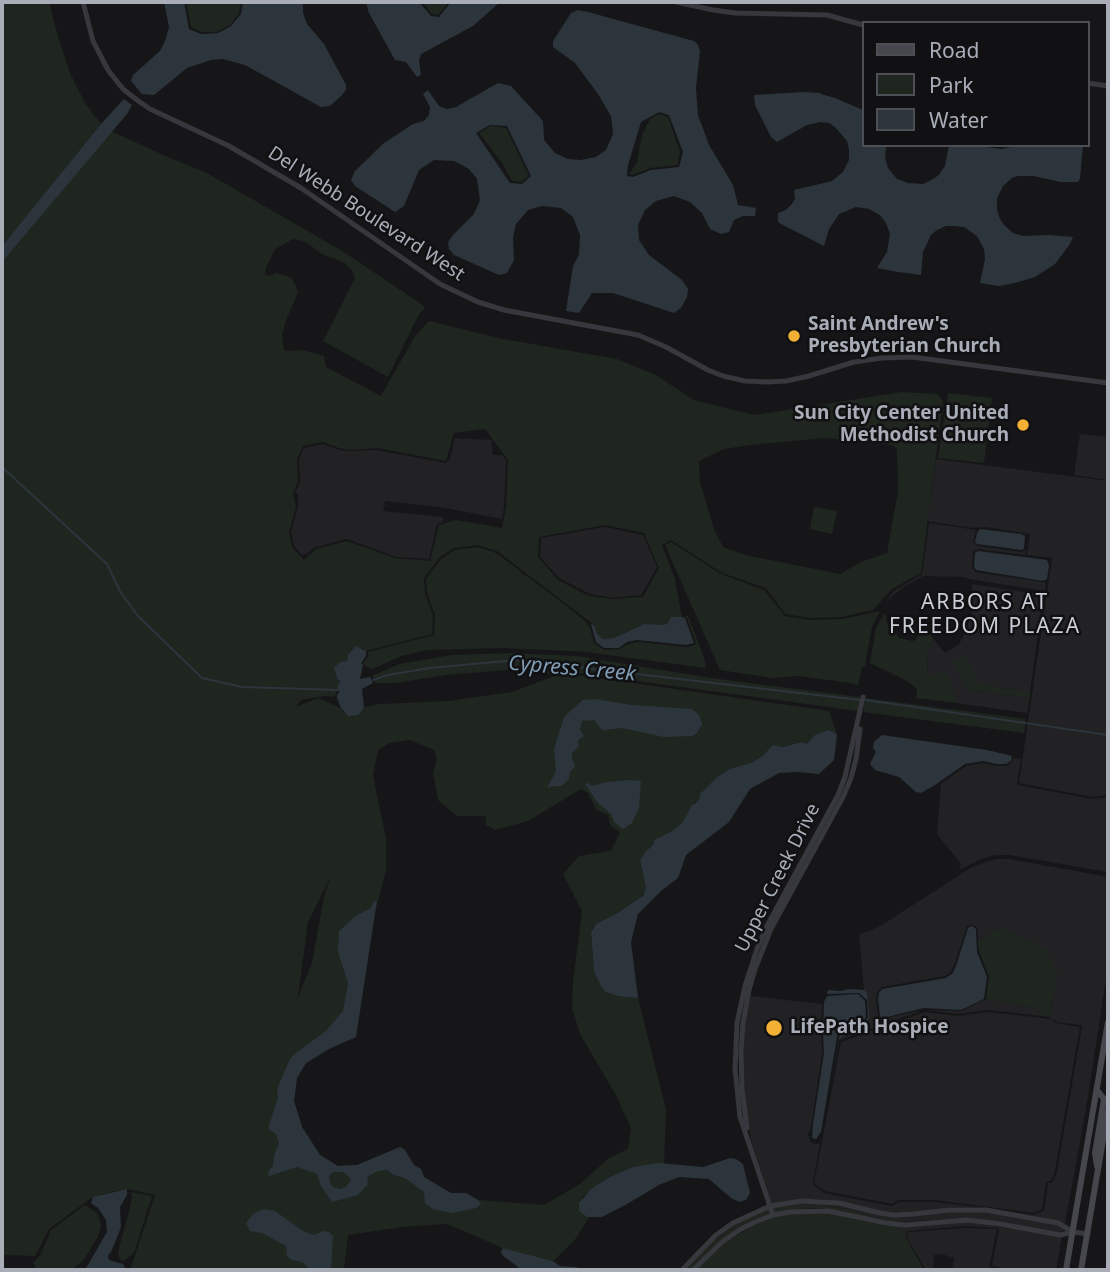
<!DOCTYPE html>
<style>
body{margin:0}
#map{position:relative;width:1110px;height:1272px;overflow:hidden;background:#161618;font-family:"Noto Sans",sans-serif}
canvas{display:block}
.frame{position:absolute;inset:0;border:4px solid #a8adb8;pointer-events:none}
.legend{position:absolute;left:862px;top:21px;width:228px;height:126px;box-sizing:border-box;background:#111113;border:2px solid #4d4f55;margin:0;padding:9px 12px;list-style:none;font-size:21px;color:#a8adb8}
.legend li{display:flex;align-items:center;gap:14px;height:35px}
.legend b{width:35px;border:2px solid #4d4f55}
</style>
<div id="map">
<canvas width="1110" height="1272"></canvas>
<div class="frame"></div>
<ul class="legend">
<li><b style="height:9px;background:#45474d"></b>Road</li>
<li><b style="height:19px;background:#1e261f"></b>Park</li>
<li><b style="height:19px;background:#2c353c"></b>Water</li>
</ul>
</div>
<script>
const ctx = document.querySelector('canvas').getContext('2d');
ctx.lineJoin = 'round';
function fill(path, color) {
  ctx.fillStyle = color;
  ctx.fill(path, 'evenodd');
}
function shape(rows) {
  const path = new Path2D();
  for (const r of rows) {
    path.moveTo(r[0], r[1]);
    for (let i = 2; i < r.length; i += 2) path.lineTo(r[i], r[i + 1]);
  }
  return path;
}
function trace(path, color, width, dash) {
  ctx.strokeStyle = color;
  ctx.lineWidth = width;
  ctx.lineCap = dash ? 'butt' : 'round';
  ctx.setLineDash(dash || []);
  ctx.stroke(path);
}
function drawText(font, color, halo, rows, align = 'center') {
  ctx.font = font + ' "Noto Sans",sans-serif';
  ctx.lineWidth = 5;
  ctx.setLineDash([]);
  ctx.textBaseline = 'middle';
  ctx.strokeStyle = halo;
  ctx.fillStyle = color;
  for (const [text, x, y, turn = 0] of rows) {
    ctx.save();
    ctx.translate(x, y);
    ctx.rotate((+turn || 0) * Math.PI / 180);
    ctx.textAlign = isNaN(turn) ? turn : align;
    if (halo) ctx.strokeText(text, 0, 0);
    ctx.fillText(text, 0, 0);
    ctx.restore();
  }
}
const built = shape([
 [1080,434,1108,437,1108,480,1074,475],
 [455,438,491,440,493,455,502,455,506,460,504,507,502,519,446,508,385,501,384,505,393,507,384,506,383,511,443,517,443,522,437,524,429,559,396,557,347,539,315,547,309,552,302,555,294,546,291,532,298,507,298,494,295,493,300,482,299,459,304,448,323,444,339,450,350,451,376,450,446,463,450,459],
 [936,459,1108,481,1108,795,1092,797,1019,783,1052,558,1027,555,1030,534,986,527,973,528,927,521],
 [929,523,976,530,973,542,977,546,1022,552,1026,549,1025,555,978,549,973,552,972,567,975,572,980,573,1043,582,1046,582,1045,591,969,579,964,577,923,576,901,589,885,602,894,591,922,574],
 [605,527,643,535,657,567,641,595,613,598,590,594,559,578,540,557,541,538],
 [972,584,1043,595,1030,692,982,685,979,682,970,690,1030,698,1027,713,956,703,952,684,927,678,928,648,933,639,945,653,959,644,964,635,971,615,973,601],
 [1013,758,1021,759,1017,783,1018,785,1092,799,1108,797,1108,872,1009,855,995,855,981,859,959,870,961,864,937,834,941,784,966,766,983,763,996,766,1006,766,1012,762],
 [996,859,1009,859,1108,877,1108,966,1086,1109,1065,1224,1058,1221,996,1210,1034,1215,1044,1210,1048,1183,1052,1183,1056,1176,1082,1027,1081,1025,1057,1022,1049,1017,1053,999,1034,942,1017,935,1004,927,993,931,978,942,978,928,973,925,967,926,955,963,951,972,945,976,882,987,877,993,876,999,878,1016,881,1019,924,1010,840,1040,843,1036,867,1029,869,1013,867,994,864,990,859,934,872,930,885,923,972,867],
 [750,996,822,1004,821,1033,822,1053,811,1128,808,1134,811,1143,817,1144,820,1143,813,1184,824,1193,892,1206,899,1202,934,1202,978,1207,949,1207,912,1212,894,1212,880,1211,840,1201,817,1199,802,1199,772,1204,751,1141,744,1089,743,1052,745,1024],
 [986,999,992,1001,1007,1002,1036,1008,1042,1016,989,1010,957,1014,926,1010,962,1011],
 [925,1012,957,1016,988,1012,1051,1019,1056,1023,1080,1027,1054,1176,1050,1181,1046,1182,1042,1209,1035,1213,934,1200,898,1200,893,1204,824,1191,814,1183,841,1042],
 [802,1203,839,1205,880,1215,950,1212,986,1212,1057,1225,1064,1228,1063,1232,1060,1233,967,1218,898,1222,898,1218,875,1218,849,1209,822,1206,782,1206],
 [967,1222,1062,1237,1056,1270,1015,1270,992,1266,999,1230,997,1228,965,1226,908,1231,906,1235,898,1230,898,1226],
 [965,1228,997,1229,989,1267,1005,1270,952,1270,954,1258,941,1254,934,1255,933,1269,926,1270,907,1238,908,1232]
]);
const green = shape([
 [2,2,49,2,57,33,70,73,85,103,101,124,2,246],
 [186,2,241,2,239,13,230,25,217,32,202,32,191,27],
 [422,2,449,2,438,15,432,14],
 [659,114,668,117,680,152,678,165,650,168,633,175,629,174,637,162,642,135,650,119],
 [491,126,506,128,529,176,521,182,512,181,502,163,479,133],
 [111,131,163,155,207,173,344,252,424,306,424,309,419,314,388,377,323,341,355,278,352,270,343,262,322,254,306,242,293,239,275,249,265,270,265,275,271,276,276,273,291,277,295,284,298,293,286,320,282,335,284,350,294,351,302,350,324,356,326,367,381,396,415,336,429,321,498,338,617,359,656,375,694,400,755,415,902,392,937,394,943,401,921,573,892,589,873,610,842,617,810,618,785,614,766,588,722,573,671,540,662,545,675,579,682,617,672,617,667,624,661,626,644,624,614,638,603,639,597,635,594,625,497,551,478,545,454,548,440,557,424,578,425,594,433,615,432,634,366,651,361,647,336,671,337,678,340,681,335,696,333,697,324,696,301,700,296,707,318,698,341,708,344,713,361,712,364,707,380,704,448,701,512,692,562,673,829,711,837,734,828,730,813,737,812,739,807,744,801,742,781,747,773,745,762,756,753,762,730,769,718,776,700,794,699,799,692,806,682,823,672,831,654,840,652,846,644,853,640,863,646,888,643,896,634,904,628,905,614,915,596,924,593,927,591,935,594,968,602,988,611,994,638,998,666,1109,664,1164,632,1167,623,1171,610,1177,583,1197,578,1206,587,1217,590,1216,574,1241,553,1261,503,1248,447,1224,402,1227,348,1235,344,1270,130,1270,155,1195,127,1189,108,1193,93,1197,86,1202,49,1229,35,1256,2,1255,2,262],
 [485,429,508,460,506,507,502,528,456,520,439,525,430,561,395,558,347,541,316,549,304,560,292,547,289,532,296,507,293,493,298,482,297,459,303,446,323,442,339,448,350,450,377,448,446,461,454,433],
 [825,438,892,445,897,449,898,491,887,553,861,562,840,574,745,555,723,547,714,529,700,482,699,461,724,449,751,445],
 [605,525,644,533,659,568,643,597,613,599,589,596,558,580,538,557,539,537],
 [410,740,434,750,437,759,433,773,438,800,457,816,486,816,486,825,495,830,528,821,581,789,588,793,596,810,608,815,611,826,620,832,611,851,579,856,563,874,582,911,573,982,572,1008,580,1034,617,1097,631,1128,628,1149,609,1158,580,1184,544,1205,478,1200,466,1193,451,1193,424,1177,421,1169,414,1165,405,1150,400,1147,357,1165,338,1166,320,1155,302,1127,294,1101,297,1078,306,1063,329,1049,356,1037,376,908,386,871,386,838,373,776,378,750,390,743],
 [331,876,324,897,312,963,298,997,308,922],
 [948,393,992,398,984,463,938,458],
 [814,507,837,511,832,534,810,529],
 [671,542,721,574,764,590,785,616,810,620,843,619,880,611,872,627,865,666,862,667,858,686,851,683,799,676,772,678,720,670,665,545],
 [478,547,496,553,518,569,522,574,528,577,568,607,586,622,590,628,594,643,604,650,619,649,628,644,638,642,686,647,695,645,696,643,687,618,684,616,688,616,704,657,706,668,586,652,503,648,427,650,401,656,373,669,365,666,363,663,368,657,368,652,434,635,435,615,427,593,426,579,441,559,455,550],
 [885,612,887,623,900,638,912,641,916,640,920,633,924,631,931,635,933,639,928,648,927,677,937,672,944,673,949,677,952,684,956,703,916,698,917,689,907,681,870,663,876,628],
 [515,653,577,656,711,678,860,697,858,711,563,671,555,674,508,670,445,675,396,683,374,683,375,680,372,676,399,664,451,655],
 [965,655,979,682,982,685,1030,692,1030,698,970,690,952,662],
 [865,698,1026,719,1024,733,863,712],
 [1004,927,1017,935,1034,942,1045,950,1058,971,1049,1017,1042,1016,1036,1008,1007,1002,992,1001,986,999,989,977,979,951,978,942,993,931],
 [130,1192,152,1196,134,1253,124,1261,120,1260,118,1252,130,1207,132,1196],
 [85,1205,97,1213,101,1224,101,1228,98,1236,87,1255,83,1261,71,1270,37,1270,33,1263,40,1256,51,1230],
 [782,1206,823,1206,849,1209,875,1218,898,1218,898,1222,869,1218,828,1209,812,1208,774,1213,773,1208],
 [769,1209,770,1214,753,1220,740,1227,721,1240,690,1270,685,1270,713,1241,736,1224],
 [828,1213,885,1226,898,1226,898,1230,906,1235,906,1238,924,1270,696,1270,724,1243,756,1224,774,1217,790,1214]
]);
const water = shape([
 [164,2,184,2,189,29,201,34,218,33,231,26,241,14,243,2,303,2,303,13,307,24,324,44,346,85,346,90,341,96,330,106,321,107,245,65,223,59,211,60,187,68,154,95,142,94,131,81,133,75,160,51,165,41,169,27],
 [366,2,419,2,431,16,439,17,451,2,500,2,473,26,421,54,419,61,421,75,417,77,406,62,395,60,369,13],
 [578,10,588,12,694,41,698,45,700,51,696,88,698,115,709,145,733,185,738,205,756,208,755,216,743,216,734,220,729,232,721,234,710,229,702,213,690,202,674,196,656,201,645,210,638,225,639,240,649,255,682,280,688,289,687,297,681,308,674,313,613,293,592,293,579,313,566,311,573,266,579,255,580,235,573,217,561,208,542,206,528,210,516,224,513,237,514,260,507,273,499,275,454,255,449,249,448,242,453,235,474,214,480,200,477,179,469,169,454,161,434,160,419,170,404,206,395,212,355,186,351,180,355,171,384,143,413,124,424,121,429,115,430,107,423,94,428,90,439,106,447,109,456,107,498,83,511,86,543,121,544,140,555,153,568,159,581,160,596,157,606,150,613,134,611,116,598,94,575,63,553,47,553,41,571,13],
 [659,112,669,115,683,152,679,167,651,170,633,177,627,176,628,165,641,122],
 [490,125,507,126,531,176,522,184,510,183,476,133],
 [804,92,820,93,821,94,835,98,863,110,863,145,886,145,885,158,888,168,897,179,908,183,923,184,933,179,939,175,945,166,949,145,971,145,1001,149,1020,145,1083,145,1080,178,1078,182,1060,182,1034,176,1018,176,1012,178,1003,186,997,198,997,210,1000,219,1004,225,1013,233,1023,236,1048,235,1073,237,1070,244,1055,264,1035,277,1015,283,999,286,980,283,985,259,984,249,977,236,964,227,954,226,946,226,937,230,931,235,923,252,921,275,898,272,877,268,887,252,890,234,886,223,880,215,869,209,856,207,839,214,829,229,824,246,781,224,778,222,778,213,786,210,791,205,795,199,794,190,832,181,843,172,849,160,849,149,847,141,835,127,829,123,820,122,807,125,777,142,771,137,755,105,754,95],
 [124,99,132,105,127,114,2,262,2,246,101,124],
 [980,529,1021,534,1025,536,1024,548,1022,550,977,544,975,542,977,533],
 [978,551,1047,560,1049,565,1047,579,1043,581,976,570,974,567,975,553],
 [671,617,682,617,685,618,694,643,686,645,637,640,627,642,619,648,604,648,596,642,591,624,594,625,597,634,603,639,614,638,644,624,661,625,667,624],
 [356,646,366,651,366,656,361,663,363,665,360,679,370,677,373,683,362,689,364,707,361,712,358,715,348,716,341,708,337,698,337,695,340,691,337,688,340,681,337,678,334,667,341,662,347,661,348,655],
 [595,699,632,705,692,709,699,715,702,724,697,733,692,736,664,737,622,728,604,730,602,730,594,720,582,721,580,730,584,736,578,740,579,746,572,753,572,759,575,766,570,772,569,779,561,786,553,786,547,788,556,771,554,749,564,717,583,700],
 [828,730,837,734,834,760,819,774,798,772,779,773,750,789,729,822,686,855,678,878,661,891,638,914,631,942,638,998,618,996,606,992,602,988,594,971,591,932,596,924,614,915,643,896,646,888,640,861,645,852,653,845,654,840,672,831,682,823,692,805,695,804,699,799,700,794,718,776,730,769,753,762,762,756,773,745,782,747,802,742,807,744,815,735],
 [882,735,987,750,1012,756,1011,761,1006,764,996,764,983,761,965,764,935,785,921,793,916,792,899,777,875,770,870,764,876,752,873,748,874,742],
 [629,780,641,781,639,808,632,823,623,829,614,822,611,814,598,803,585,784,588,783,592,786,607,782],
 [374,901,377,903,376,906,356,1037,329,1049,306,1063,297,1078,294,1101,302,1127,320,1155,338,1166,357,1165,400,1147,405,1150,414,1165,421,1169,424,1177,451,1193,466,1193,478,1200,481,1204,476,1208,452,1213,433,1209,425,1203,424,1192,416,1186,405,1178,394,1175,387,1170,378,1171,367,1177,368,1184,358,1195,332,1202,321,1186,317,1174,297,1167,269,1176,268,1172,273,1166,274,1156,279,1143,276,1134,268,1129,278,1097,277,1089,290,1059,296,1053,326,1031,343,1011,348,983,338,952,339,931,357,915,371,908],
 [333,1172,343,1172,348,1176,351,1180,346,1187,340,1189,333,1187,330,1183,329,1176],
 [972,926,976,929,977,952,987,977,984,999,961,1010,924,1008,887,1017,882,1018,880,1016,878,999,879,993,882,989,946,978,953,973,957,963,968,928],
 [850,989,864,990,867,993,869,1013,868,1024,867,1029,843,1036,839,1040,830,1089,840,1033,864,1024,868,1017,867,1000,859,993,827,994,828,990,840,991],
 [858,994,865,1001,866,1017,863,1022,838,1031,821,1132,816,1139,814,1139,812,1137,813,1124,824,1053,823,1033,824,1002,827,996],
 [730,1158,736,1159,743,1164,750,1193,746,1200,739,1202,731,1198,709,1179,679,1177,659,1185,627,1204,602,1217,587,1217,579,1211,579,1203,592,1188,610,1177,632,1167,659,1163,703,1167],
 [127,1189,127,1195,120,1207,121,1227,112,1250,108,1256,109,1260,123,1264,126,1270,85,1270,107,1232,106,1220,98,1208,91,1203,93,1197],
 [264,1209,275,1211,303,1231,314,1235,323,1231,329,1232,333,1236,331,1270,311,1270,302,1262,292,1260,287,1256,286,1246,262,1233,250,1231,246,1223,253,1214],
 [503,1248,553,1261,560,1266,576,1267,583,1270,522,1270,502,1255,501,1251]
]);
const stream = shape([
 [2,467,107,564,121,593,138,616,202,678,242,687,341,690],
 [373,680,388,675,430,668,516,660,860,700],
 [866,700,1108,735]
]);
const tertiary = shape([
 [83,2,93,41,108,70,123,89,137,100,150,109,229,146,301,188,440,284,478,302,504,310,638,335,666,347,708,370,723,376,745,381,767,382,786,381,809,376,854,362,882,358,912,357,1108,383],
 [676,2,713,10,735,13,827,15,863,25],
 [1087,83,1108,86],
 [747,1128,742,1089,741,1052,743,1024,749,990,755,969,771,929,843,797,851,778,856,759,860,729],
 [773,1215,740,1117,735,1069,737,1023,745,986,757,949,767,926,838,795,845,777,863,697],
 [682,1270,716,1235,733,1223,770,1206,802,1201,839,1203,880,1213,894,1215,913,1214,949,1210,986,1210,1058,1223,1073,1232,1088,1234],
 [693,1270,722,1242,741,1229,755,1222,773,1215,790,1212,828,1211,886,1223,905,1225,967,1220,1000,1224,1060,1235,1073,1232]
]);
const secondary = shape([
 [1097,1166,1095,1153,1104,1099,1097,1090],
 [1066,1270,1108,1022],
 [1081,1270,1108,1110]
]);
const markers = [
 [794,336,7,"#f2b134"],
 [1023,425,7,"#f2b134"],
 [774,1028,9,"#f2b134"]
];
const streetNames = [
 ["Del Webb Boulevard West",366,214,33],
 ["Upper Creek Drive",778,878,-63]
];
const poiNames = [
 ["Saint Andrew's",808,325],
 ["Presbyterian Church",808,347],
 ["Sun City Center United",1009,414,"right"],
 ["Methodist Church",1009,436,"right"],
 ["LifePath Hospice",790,1028]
];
const neighbourhoodNames = [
 ["ARBORS AT",985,603],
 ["FREEDOM PLAZA",985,627]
];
const waterNames = [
 ["Cypress Creek",572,669,5]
];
fill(built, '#222225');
fill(green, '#1e261f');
fill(water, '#2c353c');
trace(stream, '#2c353c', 2);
trace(tertiary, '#37383d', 5);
trace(secondary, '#45474d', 6);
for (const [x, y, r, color] of markers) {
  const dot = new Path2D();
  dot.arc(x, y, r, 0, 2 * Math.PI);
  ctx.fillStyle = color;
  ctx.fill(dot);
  trace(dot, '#111113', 2.5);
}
drawText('19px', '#a8adb8', '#111113', streetNames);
drawText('bold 19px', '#a8adb8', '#111113', poiNames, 'left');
ctx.letterSpacing = '2px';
drawText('21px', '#c9ccd4', '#111113', neighbourhoodNames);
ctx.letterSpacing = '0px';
drawText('italic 21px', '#7f9bb3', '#111113', waterNames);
</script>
